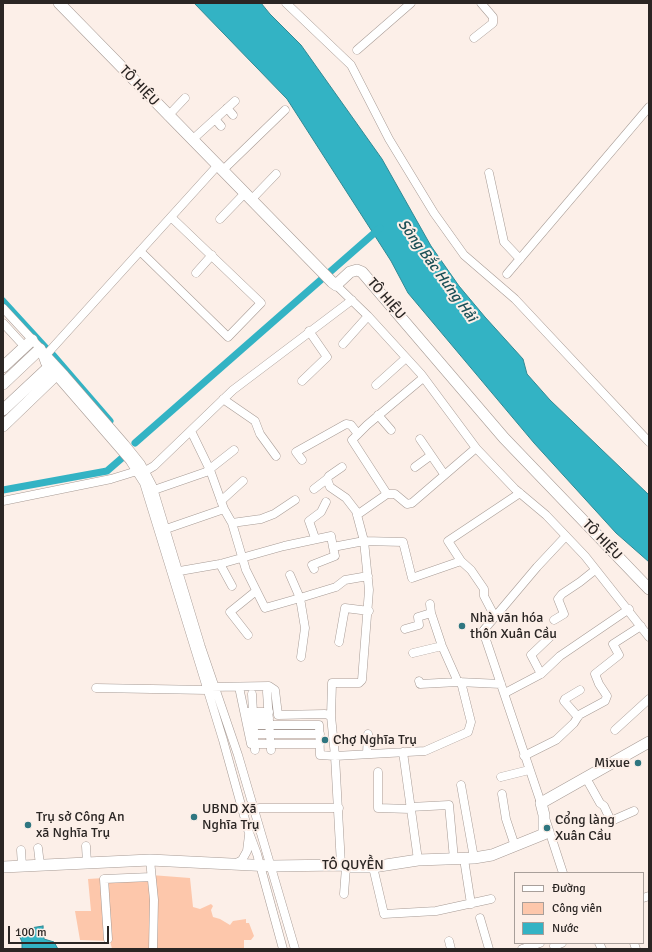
<!DOCTYPE html>
<meta charset="utf-8">
<style>
body{margin:0}
#map{position:relative;width:652px;height:952px;overflow:hidden;background:#fcefe8;font-family:Signika,sans-serif}
canvas{display:block}
.frame{position:absolute;inset:0;border:4px solid #2b2624;pointer-events:none}
.legend{position:absolute;left:514px;top:872px;width:130px;height:72px;box-sizing:border-box;background:#fcefe8;border:1px solid #a89f9a;margin:0;padding:5px 7px;list-style:none;font-size:12px;color:#2b2624}
.legend li{display:flex;align-items:center;gap:8px;height:20px}
.legend b{width:20px;border:1px solid #a89f9a}
.scale{position:absolute;left:8px;top:926px;width:101px;height:18px;box-sizing:border-box;border:2px solid #2b2624;border-top:0;padding-left:5px;font-size:12px;line-height:14px;white-space:nowrap;color:#2b2624;-webkit-text-stroke:3px #fcefe8;paint-order:stroke}
</style>
<div id="map">
<canvas width="652" height="952"></canvas>
<div class="frame"></div>
<ul class="legend">
<li><b style="height:5px;background:#fff"></b>Đường</li>
<li><b style="height:11px;background:#fdc7ab"></b>Công viên</li>
<li><b style="height:11px;background:#33b3c4"></b>Nước</li>
</ul>
<div class="scale">100 m</div>
</div>
<script>
const ctx = document.querySelector('canvas').getContext('2d');
ctx.lineJoin = 'round';
function fill(path, color) {
  ctx.fillStyle = color;
  ctx.fill(path, 'evenodd');
}
function shape(rows) {
  const path = new Path2D();
  for (const r of rows) {
    path.moveTo(r[0], r[1]);
    for (let i = 2; i < r.length; i += 2) path.lineTo(r[i], r[i + 1]);
  }
  return path;
}
function trace(path, color, width, dash) {
  ctx.strokeStyle = color;
  ctx.lineWidth = width;
  ctx.lineCap = dash ? 'butt' : 'round';
  ctx.setLineDash(dash || []);
  ctx.stroke(path);
}
function drawText(font, color, halo, rows, align = 'center') {
  ctx.font = font + ' Signika,sans-serif';
  ctx.lineWidth = 4;
  ctx.setLineDash([]);
  ctx.textBaseline = 'middle';
  ctx.strokeStyle = halo;
  ctx.fillStyle = color;
  for (const [text, x, y, turn = 0] of rows) {
    ctx.save();
    ctx.translate(x, y);
    ctx.rotate((+turn || 0) * Math.PI / 180);
    ctx.textAlign = isNaN(turn) ? turn : align;
    if (halo) ctx.strokeText(text, 0, 0);
    ctx.fillText(text, 0, 0);
    ctx.restore();
  }
}
const green = shape([
 [151,875,190,878,193,907,200,909,211,904,213,906,211,910,213,917,220,919,230,925,233,921,246,919,246,923,249,923,254,936,251,940,244,940,244,949,112,949,110,941,80,940,75,911,91,911,88,879]
]);
const water = shape([
 [194,3,261,3,270,14,301,45,382,159,431,246,459,286,485,317,523,359,527,374,550,400,649,495,649,562,616,533,534,443,408,293,391,261,287,99,194,3],
 [43,926,44,939,54,942,58,949,22,949,22,942,18,933,24,929,43,926]
]);
const canal = shape([
 [3,301,46,348],
 [53,355,110,421],
 [135,443,380,228],
 [3,490,107,471,122,458]
]);
const minor = shape([
 [286,3,351,65,389,139,434,213,464,255,515,299,649,442],
 [474,38,493,23,493,17,481,3],
 [357,50,411,3],
 [227,108,233,115],
 [168,116,185,98],
 [215,119,221,126],
 [192,140,235,101],
 [223,170,285,110],
 [489,173,504,242,520,259],
 [251,200,276,174],
 [220,219,245,193],
 [140,251,228,337,261,303,171,217],
 [196,273,212,255],
 [507,274,649,107],
 [336,285,368,316,421,374,476,448,515,489,546,515,585,556,649,637],
 [3,308,65,375,125,444,141,464,152,485,201,647,238,755,295,949],
 [3,323,25,347],
 [343,344,368,316],
 [41,352,45,363,130,461,144,483,223,740,248,830,257,854,283,949],
 [46,355,218,165],
 [302,381,327,357,309,331],
 [376,385,406,358],
 [223,399,255,421,260,434,276,456],
 [378,415,391,430],
 [420,439,444,474],
 [302,460,296,452,346,424,351,425,358,434],
 [415,467,430,456],
 [142,473,154,466,233,390,352,300],
 [327,479,329,476,342,467],
 [314,489,327,479,330,487,346,498,356,511,364,541,369,590,362,680,359,683,332,683,331,716],
 [154,490,206,472,234,450],
 [387,494,352,440,367,425,423,378],
 [295,500,274,514,261,519,232,523,246,570,265,608,300,598,305,628,301,657],
 [3,501,111,479,137,471],
 [221,501,243,481],
 [224,509,232,523],
 [357,515,387,494,395,494,407,504,412,503,476,448],
 [166,529,224,509,210,470,191,431],
 [315,538,309,521,321,512,326,502],
 [220,564,232,586],
 [314,569,312,565,335,556,333,547],
 [174,572,220,564,284,546,331,536,333,547,364,541,403,542,412,578,461,561],
 [290,575,300,598,336,587,345,580,368,576],
 [430,604,431,613],
 [495,617,484,596,484,589,471,570,461,561,448,541,520,493],
 [554,620,564,614,558,599,562,594,580,582,595,570],
 [405,629,419,625,418,617,431,613,442,646,458,682],
 [248,635,230,612,256,591],
 [339,642,345,608,369,611],
 [413,653,442,646],
 [541,674,560,656,629,609],
 [419,681,420,684,458,682,501,684],
 [211,687,269,686,275,690,278,715,325,714,331,716,335,756,341,865],
 [239,687,247,725,319,725,320,755,335,756,425,751,468,732,471,722,461,682],
 [96,688,207,690],
 [267,692,271,750],
 [505,693,541,674,531,655,551,636],
 [252,694,255,750],
 [248,712,269,712],
 [578,717,564,701,565,699,580,690],
 [248,719,269,718],
 [247,725,251,744,320,744],
 [615,730,649,699],
 [249,734,320,734],
 [403,752,418,860],
 [367,753,368,734],
 [524,756,556,740,574,723,579,715,605,701,607,696,599,684,595,674,619,655,613,644,641,626],
 [378,772,378,808,410,809],
 [501,777,529,770],
 [586,778,600,803,604,806,611,821,634,811],
 [461,785,474,858],
 [502,794,506,819,515,846],
 [541,803,483,631,537,567,566,536],
 [410,807,449,805,454,859],
 [250,810,260,808,339,808],
 [546,821,563,873],
 [86,846,87,863],
 [38,848,40,865],
 [21,850,22,866],
 [464,859,471,904],
 [150,860,154,900,153,949],
 [235,864,242,860,247,851,249,835],
 [373,867,384,914,436,911,491,899],
 [344,894,346,867],
 [643,898,649,896],
 [480,918,489,949],
 [108,939,104,879,151,877],
 [449,941,451,949],
 [599,943,602,949],
 [634,943,636,949],
 [554,946,562,943],
 [522,949,540,943]
]);
const major = shape([
 [59,3,332,282,336,285,350,272,357,270,362,272,504,438,649,589],
 [3,367,32,340],
 [3,384,40,349],
 [3,410,49,367],
 [3,426,56,375],
 [3,867,150,860,272,866,341,865,350,867,373,867,418,860,474,858,492,855,544,834,544,815,541,803,649,742]
]);
const markers = [
 [462,626,4,"#2f7680"],
 [325,740,4,"#2f7680"],
 [638,763,4,"#2f7680"],
 [194,817,4,"#2f7680"],
 [28,825,4,"#2f7680"],
 [547,828,4,"#2f7680"]
];
const streetNames = [
 ["TÔ HIỆU",139,86,46],
 ["TÔ HIỆU",386,299,49],
 ["TÔ HIỆU",602,540,46],
 ["TÔ QUYỀN",353,865]
];
const poiNames = [
 ["Nhà văn hóa",470,618],
 ["thôn Xuân Cầu",470,634],
 ["Chợ Nghĩa Trụ",333,740],
 ["Mixue",630,763,"right"],
 ["UBND Xã",202,809],
 ["Nghĩa Trụ",202,825],
 ["Trụ sở Công An",36,817],
 ["xã Nghĩa Trụ",36,833],
 ["Cổng làng",555,820],
 ["Xuân Cầu",555,836]
];
const waterNames = [
 ["Sông Bắc Hưng Hải",437,271,54]
];
fill(green, '#fdc7ab');
fill(water, '#33b3c4');
trace(water, '#318994', 1);
trace(canal, '#33b3c4', 7);
trace(minor, '#a79b95', 9);
trace(major, '#a79b95', 12);
trace(minor, '#fff', 8);
trace(major, '#fff', 11);
for (const [x, y, r, color] of markers) {
  const dot = new Path2D();
  dot.arc(x, y, r, 0, 2 * Math.PI);
  ctx.fillStyle = color;
  ctx.fill(dot);
  trace(dot, '#fcefe8', 1.5);
}
drawText('14px', '#2b2624', '#fcefe8', streetNames);
drawText('14px', '#2b2624', '#fcefe8', poiNames, 'left');
drawText('italic 15px', '#1c5057', '#fcefe8', waterNames);
</script>
